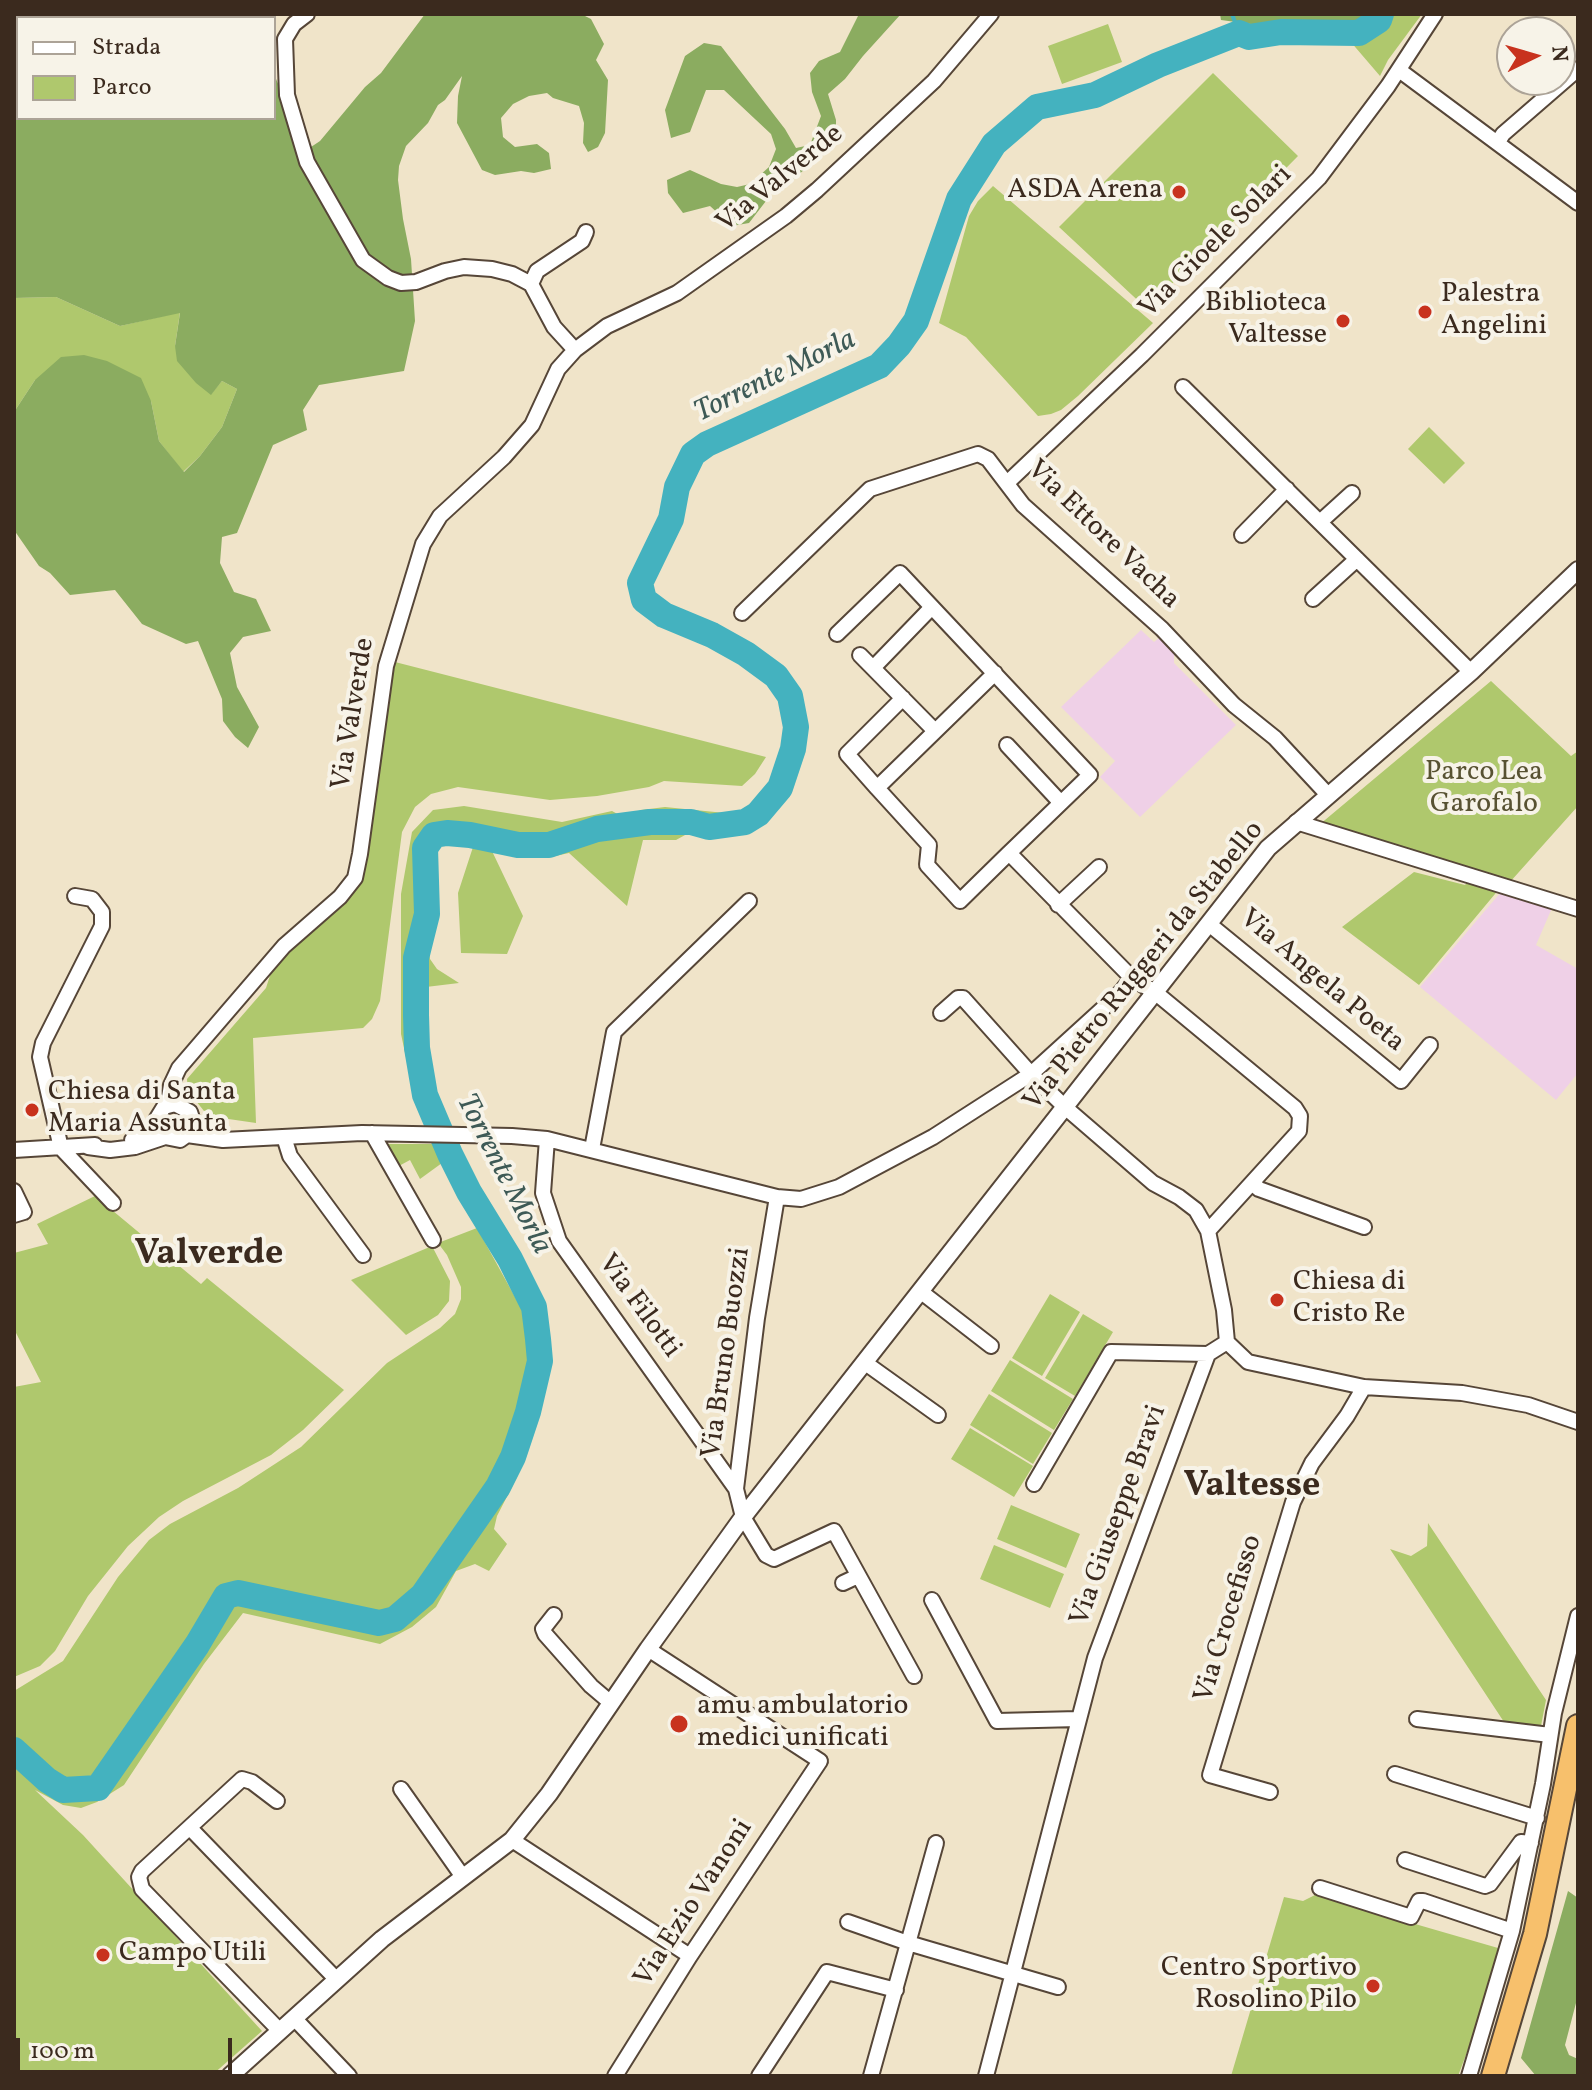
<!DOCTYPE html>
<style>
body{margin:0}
#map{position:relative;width:1592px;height:2090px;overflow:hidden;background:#f0e4c9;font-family:Vollkorn,serif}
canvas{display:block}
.frame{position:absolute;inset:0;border:16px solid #3b2a1e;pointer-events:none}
.legend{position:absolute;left:16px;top:16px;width:260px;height:104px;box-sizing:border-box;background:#f7f3e8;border:2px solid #aca397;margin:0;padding:10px 14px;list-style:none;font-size:24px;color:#3b2a1e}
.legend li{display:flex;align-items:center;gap:16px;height:40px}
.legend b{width:40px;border:2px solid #aca397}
.north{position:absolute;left:1496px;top:16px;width:80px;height:80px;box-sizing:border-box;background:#f7f3e8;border:2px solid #aca397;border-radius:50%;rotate:85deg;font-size:22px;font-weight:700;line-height:32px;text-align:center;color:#3b2a1e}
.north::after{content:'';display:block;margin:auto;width:28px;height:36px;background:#c8321e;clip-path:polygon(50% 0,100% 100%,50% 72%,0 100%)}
.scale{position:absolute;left:16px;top:2038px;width:216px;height:36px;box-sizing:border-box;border:4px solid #3b2a1e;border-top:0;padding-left:10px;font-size:24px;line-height:28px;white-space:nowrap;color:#3b2a1e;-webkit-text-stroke:6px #f7f3e8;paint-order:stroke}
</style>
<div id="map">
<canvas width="1592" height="2090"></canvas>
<div class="frame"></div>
<ul class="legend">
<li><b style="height:10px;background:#fff"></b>Strada</li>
<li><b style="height:22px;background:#afc86d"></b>Parco</li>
</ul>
<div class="north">N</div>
<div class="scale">100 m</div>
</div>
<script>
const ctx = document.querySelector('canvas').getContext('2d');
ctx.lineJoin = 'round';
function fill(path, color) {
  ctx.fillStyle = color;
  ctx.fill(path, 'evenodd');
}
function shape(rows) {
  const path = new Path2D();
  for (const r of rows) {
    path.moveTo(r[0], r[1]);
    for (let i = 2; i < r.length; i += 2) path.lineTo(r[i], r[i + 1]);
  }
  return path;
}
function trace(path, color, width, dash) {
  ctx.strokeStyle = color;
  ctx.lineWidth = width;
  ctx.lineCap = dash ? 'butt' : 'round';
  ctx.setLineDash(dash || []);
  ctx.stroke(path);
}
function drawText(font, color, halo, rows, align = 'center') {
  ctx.font = font + ' Vollkorn,serif';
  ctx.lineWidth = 8;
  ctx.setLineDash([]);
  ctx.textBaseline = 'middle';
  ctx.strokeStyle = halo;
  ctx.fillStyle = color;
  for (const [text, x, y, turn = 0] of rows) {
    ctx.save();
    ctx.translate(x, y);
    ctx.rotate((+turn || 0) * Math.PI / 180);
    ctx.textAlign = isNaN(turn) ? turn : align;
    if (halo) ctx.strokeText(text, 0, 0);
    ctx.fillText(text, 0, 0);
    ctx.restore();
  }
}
const built = shape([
 [1141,630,1154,642,1159,638,1174,654,1174,663,1236,725,1140,817,1100,777,1115,761,1061,707],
 [1501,892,1552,908,1536,945,1578,969,1578,1073,1556,1100,1420,987]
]);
const green = shape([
 [1378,14,1422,14,1388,60,1380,76,1350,41,1346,31,1358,30,1377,19],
 [1108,24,1122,62,1062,84,1048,46],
 [1213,73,1298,156,1147,309,1059,227],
 [993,186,1153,323,1078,396,1061,410,1051,414,1038,416,966,337,939,323,969,216,978,201],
 [56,297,120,326,180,312,175,346,211,394,222,381,237,389,222,427,200,456,183,472,159,441,151,401,35,380,14,412,14,298],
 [1429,427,1465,463,1444,484,1408,449],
 [395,662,766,757,755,774,742,786,664,781,649,787,597,796,550,800,458,787,431,794,415,807,402,832,380,1001,372,1019,363,1028,253,1038,256,1123,208,1116,188,1091,187,1079,266,988,273,966,345,904,360,879,369,840],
 [1491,681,1571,756,1578,751,1578,806,1510,882,1319,825],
 [464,806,562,822,612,811,623,817,641,810,665,807,725,813,676,840,643,840,627,906,569,853,546,858,516,856,477,830,450,828,433,830,427,835,423,842,422,857,423,867,429,880,431,905,426,933,430,959,437,969,459,983,426,987,424,1058,430,1074,411,1081,401,1034,401,894,412,832,433,810],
 [473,847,491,849,523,916,507,954,461,953,458,893],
 [1414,872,1465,885,1471,878,1500,888,1419,985,1342,927],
 [387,1144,433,1144,442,1163,420,1179,410,1160,397,1167],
 [95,1196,201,1284,207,1278,344,1390,303,1430,271,1455,183,1501,159,1517,128,1546,88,1596,55,1651,40,1666,14,1677,14,1387,41,1382,14,1329,14,1253,48,1244,37,1224],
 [477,1228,526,1317,530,1365,526,1393,514,1429,535,1421,517,1477,497,1516,494,1529,507,1544,489,1571,475,1564,456,1571,436,1607,412,1627,380,1644,243,1613,204,1664,124,1785,97,1802,81,1808,63,1805,35,1790,83,1835,262,2031,211,2076,14,2076,14,1691,63,1661,118,1577,149,1540,170,1524,238,1488,301,1447,387,1363,440,1328,455,1314,461,1299,461,1287,447,1255,438,1243],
 [432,1246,450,1281,449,1301,438,1315,406,1335,351,1280],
 [1050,1294,1080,1312,1042,1376,1012,1358],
 [1083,1314,1113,1332,1075,1396,1045,1378],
 [1010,1360,1073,1399,1054,1430,991,1391],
 [989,1394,1052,1433,1033,1464,970,1425],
 [970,1428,1033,1466,1014,1497,951,1459],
 [1011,1505,1080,1534,1066,1568,997,1539],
 [1428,1523,1546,1700,1541,1726,1504,1722,1390,1549,1411,1556,1427,1546],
 [994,1545,1064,1574,1050,1608,980,1579],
 [1315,1895,1498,1948,1478,2023,1458,2076,1231,2076,1284,1897,1303,1901]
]);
const forest = shape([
 [14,14,252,14,254,18,18,18,18,118,274,118,274,74,296,127,311,147,320,141,365,87,381,73,425,14,581,14,591,19,604,44,596,60,608,80,605,133,598,147,588,152,583,143,584,123,579,106,553,98,547,93,529,96,513,104,501,118,503,137,515,147,537,144,549,153,551,169,534,173,521,171,495,175,482,170,457,123,458,96,462,76,445,100,438,105,428,123,406,146,399,166,398,180,403,219,411,259,415,321,404,371,319,385,303,410,307,430,273,445,237,533,222,537,220,563,234,592,256,599,271,631,243,637,230,653,237,687,259,727,248,748,235,737,223,721,222,699,198,641,186,644,142,624,115,590,70,595,50,573,39,566,14,530,14,412,35,380,61,357,84,355,107,361,141,378,151,401,159,441,184,472,200,456,222,427,237,389,222,381,211,395,196,383,177,361,175,346,180,313,120,326,56,297,14,298],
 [859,14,901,14,863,56,845,79,828,94,836,120,836,144,788,183,776,188,749,223,732,226,710,206,683,213,668,193,667,180,690,170,721,184,737,187,750,184,769,167,776,149,771,134,724,90,706,90,690,132,671,138,665,110,685,56,704,43,721,46,785,129,796,148,810,145,821,116,812,92,810,73,819,61,840,52],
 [1220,14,1377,14,1376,18,1358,28,1280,28,1221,20],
 [1568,1891,1578,1898,1578,1981,1576,2003,1565,2045,1569,2055,1578,2059,1578,2076,1536,2076,1521,2058]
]);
const stream = shape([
 [1232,14,1239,33]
]);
const river = shape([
 [14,1750,47,1780,63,1790,98,1788,197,1645,226,1596,238,1593,379,1623,395,1619,423,1595,498,1487,513,1457,528,1412,540,1361,538,1339,534,1307,510,1259,469,1192,450,1154,425,1095,417,1048,416,1015,416,958,427,914,425,848,434,835,447,833,470,835,518,845,549,845,597,829,650,822,691,822,709,827,745,822,758,814,780,788,793,749,796,727,790,696,776,676,746,654,712,635,664,615,644,600,640,583,671,519,677,487,693,454,707,444,879,366,899,345,916,321,959,199,994,144,1037,107,1095,95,1158,65,1239,33,1249,37,1281,32,1359,33,1379,20,1381,14]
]);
const minor = shape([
 [307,14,294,24,285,39,287,95,307,162,363,260,388,278,401,283,416,282,445,271,464,267,492,269,512,274,531,284],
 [1399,70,1578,203],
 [1498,142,1503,134,1578,69],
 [575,350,554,327,531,284,537,271,582,241,586,232],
 [1183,387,1471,672],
 [1007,483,1142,355,1319,178,1388,86,1435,14],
 [1320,522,1352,493],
 [1242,535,1287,489],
 [1313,599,1357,559],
 [742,613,870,489,978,454,988,459,1023,505,1162,629,1234,705,1275,738,1328,795],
 [837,634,900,573,1090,775,1009,853,1132,978,1156,993,1295,1108,1300,1116,1299,1131,1208,1231],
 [860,655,934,730],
 [873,668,932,607],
 [903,698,847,754,877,788,995,673],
 [1007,745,1061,803],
 [877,788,929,845,927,865,960,901,1009,853],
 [1296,822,1578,909],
 [75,896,92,899,102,912,102,926,43,1043,40,1057,61,1148,113,1203],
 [1058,905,1099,867],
 [1209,924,1401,1081,1430,1045],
 [941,1013,958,998,963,998,1031,1074,1066,1108,1153,1183,1179,1197,1196,1210,1208,1231,1224,1310,1227,1342,1248,1362,1364,1387,1462,1393,1528,1405,1578,1422],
 [168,1104,171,1085,179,1068,284,946,340,897,355,878,360,854,386,666,423,544,440,516,504,457,532,425,558,369,575,350,607,326,677,293,786,216,817,190,934,81,991,14],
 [372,1133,433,1240],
 [284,1137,290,1156,363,1255],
 [547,1139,543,1193,559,1241,736,1489],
 [132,1140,148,1133,164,1107,175,1104,190,1112,193,1121,219,1138],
 [88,1147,110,1150,135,1147,165,1137,180,1140,187,1135,223,1140,362,1133,512,1136,547,1139,777,1197,801,1199,839,1187,933,1137,1031,1074,1120,993,1132,978],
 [592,1149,614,1032,749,901],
 [14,1150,95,1145],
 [1253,1184,1259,1189,1364,1227],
 [14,1191,24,1212,14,1215],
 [777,1197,757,1318,736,1489,743,1517,766,1555,774,1559,834,1531,914,1676],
 [920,1291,991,1346],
 [864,1362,938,1415],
 [1034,1484,1111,1352,1208,1354],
 [843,1583,858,1576],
 [932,1600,997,1721,1078,1719],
 [554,1615,543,1629,545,1634,591,1686,611,1703],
 [1417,1719,1550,1735],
 [1395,1774,1537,1818],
 [401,1789,463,1877],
 [1270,1792,1210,1775,1293,1502,1312,1463,1347,1416,1364,1387],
 [277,1801,252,1782,242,1779,142,1871,139,1877,142,1889,280,2031],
 [190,1828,337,1980],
 [512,1840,690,1956],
 [1405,1860,1485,1886,1490,1884,1521,1842,1531,1843],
 [1320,1888,1411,1917,1419,1901,1423,1901,1512,1931],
 [848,1922,908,1943,1058,1987],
 [295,2019,349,2076],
 [615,2076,690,1956,820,1761,648,1649],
 [759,2076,827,1972,896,1990],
 [871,2076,936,1843],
 [986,2076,1095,1658,1208,1354,1227,1342],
 [1469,2076,1512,1931,1543,1784,1554,1713,1578,1616]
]);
const tertiary = shape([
 [230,2076,382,1939,512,1840,549,1794,648,1649,743,1517,1268,848,1471,672,1578,570]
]);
const trunk = shape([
 [1493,2076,1535,1934,1578,1726]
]);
const markers = [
 [1179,192,8,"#c8321e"],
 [1425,312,8,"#c8321e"],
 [1343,321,8,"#c8321e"],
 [32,1110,8,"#c8321e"],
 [1277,1300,8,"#c8321e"],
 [679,1724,10,"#c8321e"],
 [103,1955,8,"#c8321e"],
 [1373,1986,8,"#c8321e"]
];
const streetNames = [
 ["Via Valverde",781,180,-39],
 ["Via Gioele Solari",1217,243,-45],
 ["Via Ettore Vacha",1102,536,44],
 ["Via Valverde",355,714,-81],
 ["Via Pietro Ruggeri da Stabello",1145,967,-51],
 ["Via Angela Poeta",1321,982,40],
 ["Via Filotti",638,1307,54],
 ["Via Bruno Buozzi",728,1353,-82],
 ["Via Giuseppe Bravi",1120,1516,-70],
 ["Via Crocefisso",1230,1619,-73],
 ["Via Ezio Vanoni",695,1904,-57]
];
const poiNames = [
 ["ASDA Arena",1163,192,"right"],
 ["Palestra",1441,296],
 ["Angelini",1441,328],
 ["Biblioteca",1327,305,"right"],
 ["Valtesse",1327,337,"right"],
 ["Chiesa di Santa",48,1094],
 ["Maria Assunta",48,1126],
 ["Chiesa di",1293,1284],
 ["Cristo Re",1293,1316],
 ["amu ambulatorio",697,1708],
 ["medici unificati",697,1740],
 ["Campo Utili",119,1955],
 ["Centro Sportivo",1357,1970,"right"],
 ["Rosolino Pilo",1357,2002,"right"]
];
const parkNames = [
 ["Parco Lea",1484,774],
 ["Garofalo",1484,806]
];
const waterNames = [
 ["Torrente Morla",776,378,-26],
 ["Torrente Morla",502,1175,63]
];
const districtNames = [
 ["Valverde",209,1256],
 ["Valtesse",1252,1488]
];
fill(built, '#efd0e7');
fill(green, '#afc86d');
fill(forest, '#8bac60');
trace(stream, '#44b2bf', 4);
trace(river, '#44b2bf', 26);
trace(minor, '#564638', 18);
trace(tertiary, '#564638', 20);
trace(trunk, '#564638', 26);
trace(minor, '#fff', 14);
trace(tertiary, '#fff', 16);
trace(trunk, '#f7c06c', 22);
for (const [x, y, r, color] of markers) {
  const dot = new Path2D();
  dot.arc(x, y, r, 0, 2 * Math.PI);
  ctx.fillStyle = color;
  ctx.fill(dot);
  trace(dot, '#f7f3e8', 3);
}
drawText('28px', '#3b2a1e', '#f7f3e8', streetNames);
drawText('28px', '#3b2a1e', '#f7f3e8', poiNames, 'left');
drawText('28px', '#585232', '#f7f3e8', parkNames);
drawText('italic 30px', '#3e5a56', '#f7f3e8', waterNames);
drawText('bold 36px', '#3b2a1e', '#f7f3e8', districtNames);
</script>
